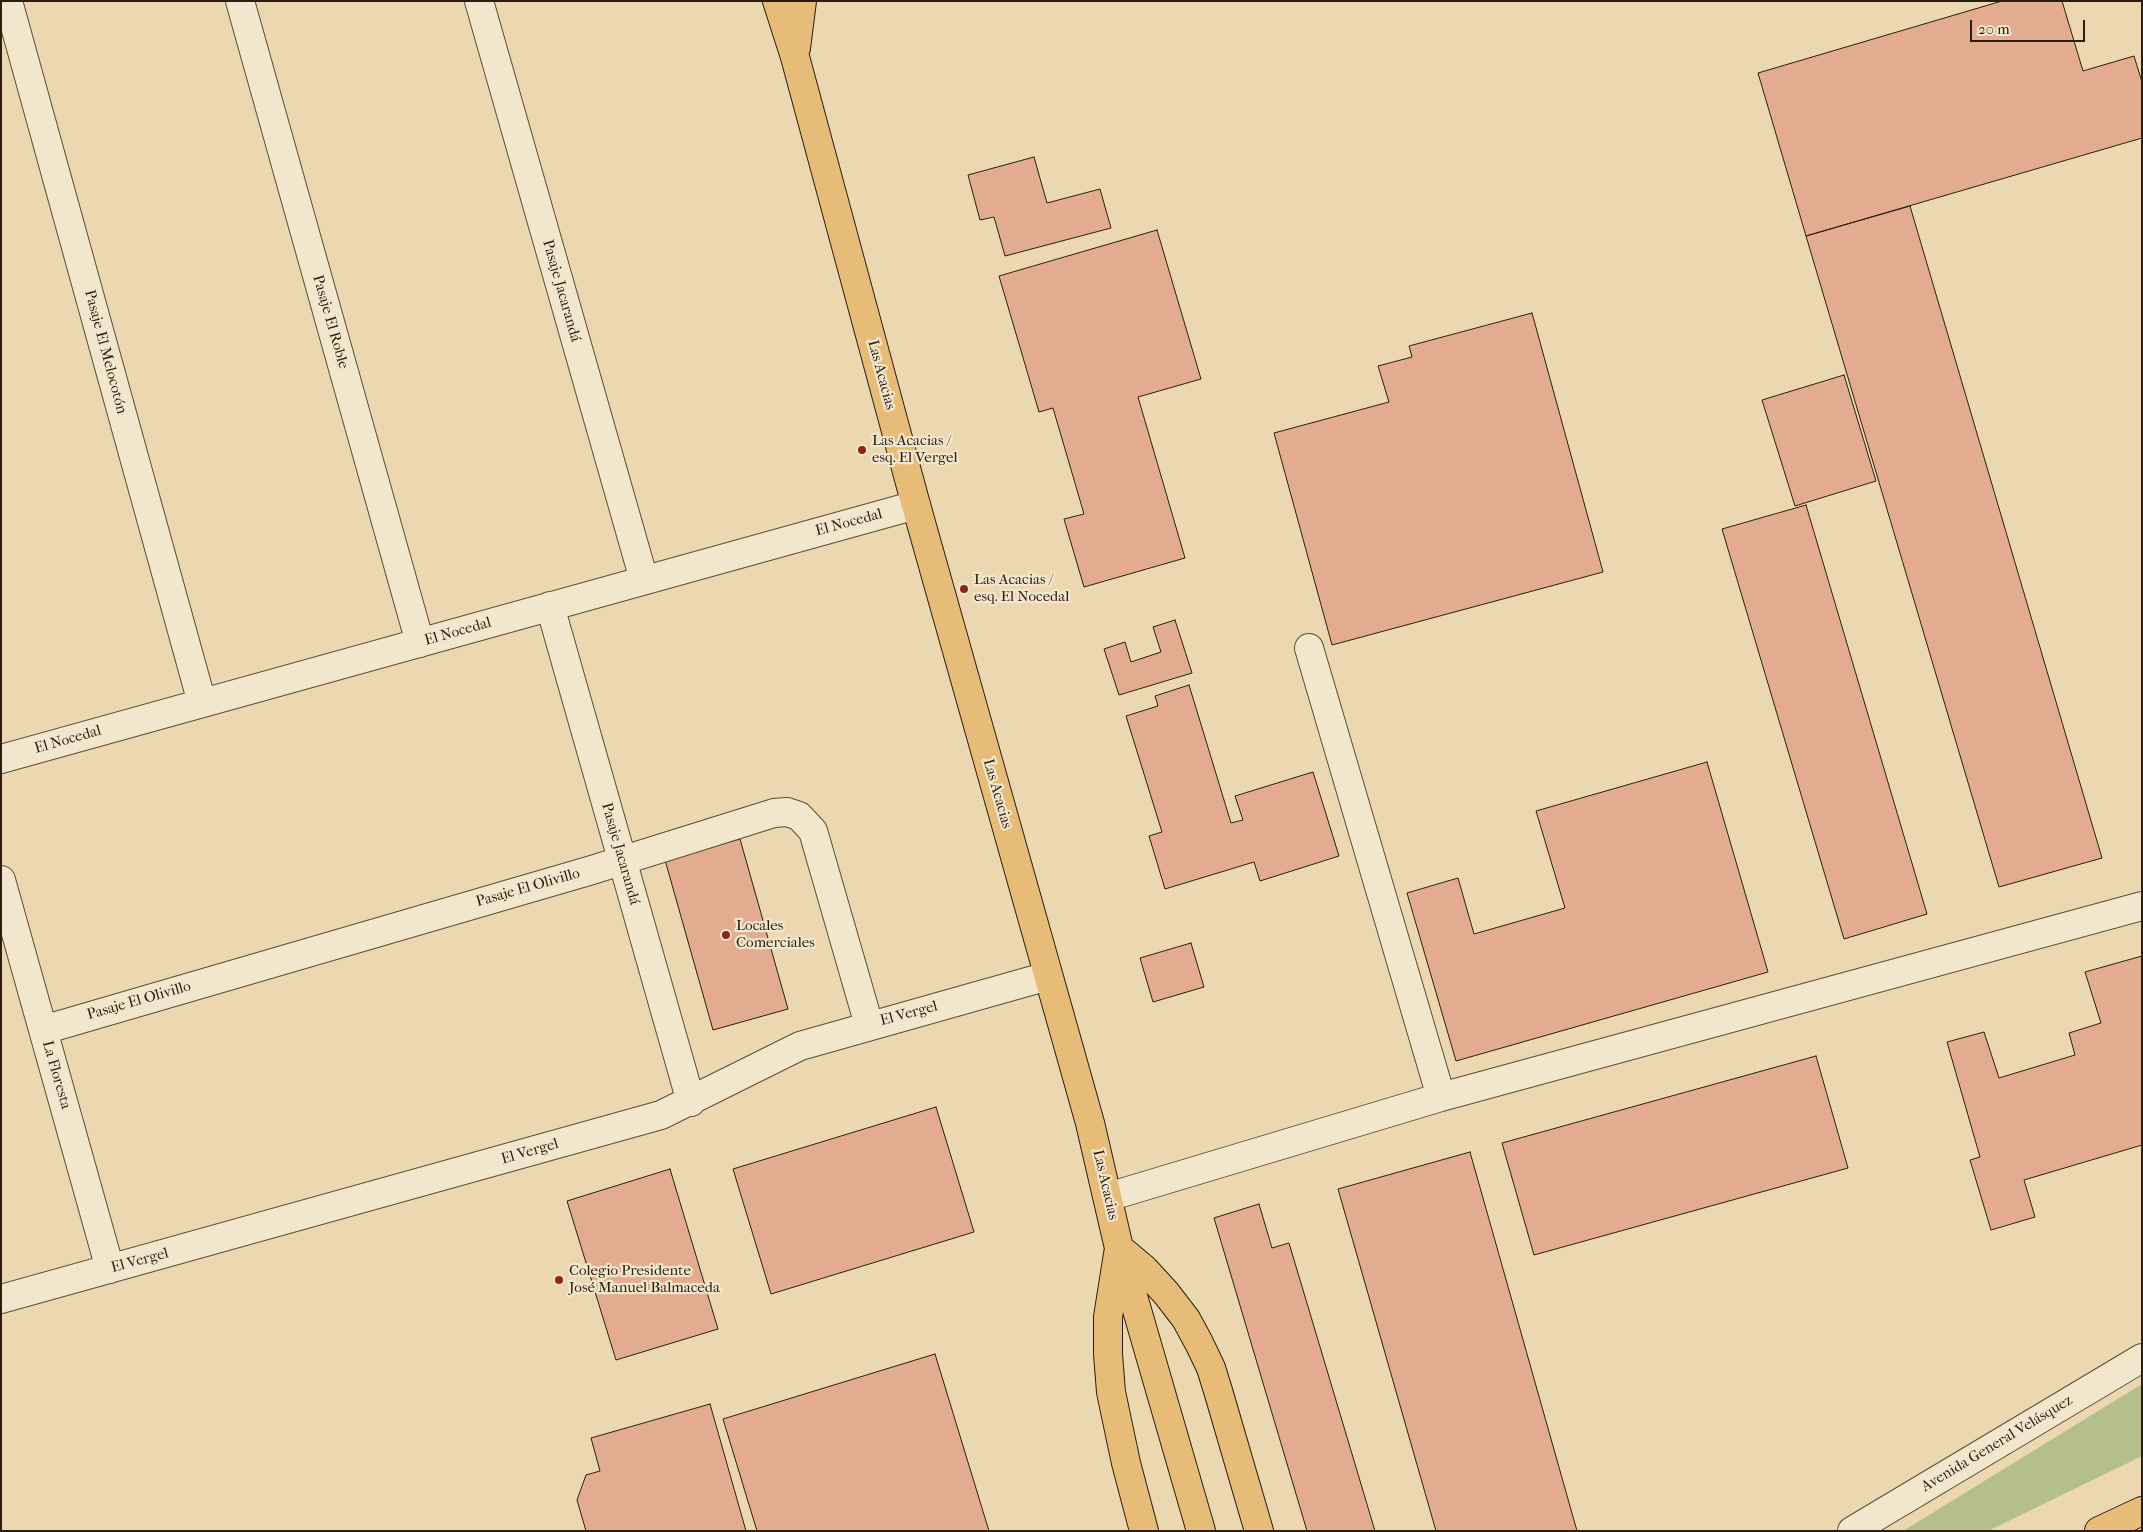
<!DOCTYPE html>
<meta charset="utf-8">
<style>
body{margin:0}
#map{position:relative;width:2143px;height:1532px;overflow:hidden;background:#ebd8b0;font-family:"IM FELL French Canon",serif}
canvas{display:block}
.frame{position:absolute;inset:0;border:2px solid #2b1e11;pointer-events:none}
.scale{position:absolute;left:1970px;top:20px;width:115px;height:22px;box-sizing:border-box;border:2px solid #2b1e11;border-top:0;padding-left:6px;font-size:15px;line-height:18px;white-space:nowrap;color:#2b1e11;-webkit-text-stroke:4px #f2e6cc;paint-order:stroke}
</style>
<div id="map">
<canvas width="2143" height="1532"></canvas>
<div class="frame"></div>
<div class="scale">20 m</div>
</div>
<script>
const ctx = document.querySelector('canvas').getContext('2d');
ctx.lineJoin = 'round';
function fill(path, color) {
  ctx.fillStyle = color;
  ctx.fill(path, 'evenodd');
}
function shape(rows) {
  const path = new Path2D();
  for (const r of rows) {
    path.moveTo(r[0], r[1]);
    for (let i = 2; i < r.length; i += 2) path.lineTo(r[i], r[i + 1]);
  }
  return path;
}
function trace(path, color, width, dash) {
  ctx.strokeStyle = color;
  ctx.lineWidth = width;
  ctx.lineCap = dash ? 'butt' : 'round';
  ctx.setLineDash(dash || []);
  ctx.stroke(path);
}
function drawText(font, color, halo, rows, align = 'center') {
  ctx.font = font + ' "IM FELL French Canon",serif';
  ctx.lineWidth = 4.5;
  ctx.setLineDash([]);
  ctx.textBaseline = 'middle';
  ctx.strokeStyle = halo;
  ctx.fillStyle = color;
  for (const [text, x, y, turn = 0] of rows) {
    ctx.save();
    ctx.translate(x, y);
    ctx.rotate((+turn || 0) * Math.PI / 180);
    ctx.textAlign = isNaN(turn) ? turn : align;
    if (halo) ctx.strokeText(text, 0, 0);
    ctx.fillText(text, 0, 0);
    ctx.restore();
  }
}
const green = shape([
 [2142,1384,2142,1456,1988,1531,1903,1531]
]);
const building = shape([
 [2002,1,2062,1,2083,71,2134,56,2142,82,2142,138,1806,236,1758,73,2002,1],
 [1034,157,1047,203,1100,189,1111,228,1005,256,994,217,980,220,968,175,1034,157],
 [1910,206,2102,858,1999,887,1806,236,1910,206],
 [1157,230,1201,379,1138,397,1185,558,1084,587,1064,519,1084,514,1053,408,1039,412,999,276,1157,230],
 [1532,313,1603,572,1332,645,1274,433,1389,402,1378,366,1412,357,1409,346,1532,313],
 [1844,375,1876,481,1795,506,1762,400,1844,375],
 [1806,505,1927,914,1844,939,1722,529,1806,505],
 [1175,620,1192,673,1119,695,1104,649,1125,642,1131,662,1161,652,1153,627,1175,620],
 [1189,685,1231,823,1243,820,1235,796,1313,772,1339,856,1260,881,1254,862,1165,889,1149,836,1162,832,1126,716,1158,706,1155,696,1189,685],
 [1707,762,1768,972,1456,1061,1407,893,1458,878,1474,934,1565,908,1536,811,1707,762],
 [740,839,788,1009,713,1030,665,860,740,839],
 [1191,943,1204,987,1153,1002,1140,958,1191,943],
 [2142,956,2142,1145,2024,1180,2035,1217,1991,1230,1970,1160,1980,1157,1947,1042,1984,1032,1999,1078,2075,1055,2069,1033,2101,1023,2085,972,2142,956],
 [1816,1056,1848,1168,1534,1255,1502,1143,1816,1056],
 [936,1107,974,1232,771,1294,733,1169,936,1107],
 [1470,1152,1577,1531,1436,1531,1338,1189,1470,1152],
 [670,1169,718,1329,616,1360,567,1201,670,1169],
 [1259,1204,1272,1248,1289,1243,1375,1531,1307,1531,1214,1218,1259,1204],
 [935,1354,989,1531,757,1531,723,1419,935,1354],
 [710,1404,746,1531,586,1531,577,1500,586,1475,600,1471,591,1438,710,1404]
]);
const minor = shape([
 [8,1,202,703],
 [240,1,420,643],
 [479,1,644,580],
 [550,606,691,1102],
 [1309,648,1441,1097],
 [1,759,916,505],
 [1,880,110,1269],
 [43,1030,592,870,774,813,787,812,799,816,813,831,869,1025],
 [1108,1197,1441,1097,2142,906],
 [1,1299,661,1115,800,1046,1048,976],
 [1852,1531,2142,1358]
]);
const major = shape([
 [777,1,795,57,916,505,1090,1123,1119,1248,1201,1531],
 [796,48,802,1],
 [1119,1248,1144,1269,1166,1293,1186,1319,1199,1343,1211,1368,1219,1394,1259,1531],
 [1118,1254,1108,1317,1108,1354,1111,1392,1126,1463,1144,1531]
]);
const highway = shape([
 [2099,1531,2142,1511]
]);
const markers = [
 [862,450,5,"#8f2418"],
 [964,589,5,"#8f2418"],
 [726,935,5,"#8f2418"],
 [559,1280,5,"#8f2418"]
];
const streetNames = [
 ["Pasaje Jacarandá",561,291,74],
 ["Pasaje El Roble",330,322,74],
 ["Pasaje El Melocotón",105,352,75],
 ["Las Acacias",881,375,75],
 ["El Nocedal",849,523,-15],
 ["El Nocedal",458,632,-16],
 ["El Nocedal",68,740,-16],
 ["Las Acacias",997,794,74],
 ["Pasaje Jacarandá",620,854,74],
 ["Pasaje El Olivillo",528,888,-16],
 ["Pasaje El Olivillo",139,1001,-16],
 ["El Vergel",909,1014,-15],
 ["La Floresta",56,1075,74],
 ["El Vergel",530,1152,-16],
 ["Las Acacias",1105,1185,77],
 ["El Vergel",140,1261,-15],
 ["Avenida General Velásquez",1997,1444,-31]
];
const poiNames = [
 ["Las Acacias /",872,441],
 ["esq. El Vergel",872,458],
 ["Las Acacias /",974,580],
 ["esq. El Nocedal",974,597],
 ["Locales",736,926],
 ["Comerciales",736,943],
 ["Colegio Presidente",569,1271],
 ["José Manuel Balmaceda",569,1288]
];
fill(green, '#b5bf8d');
fill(building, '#e3ac91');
trace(building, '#2b1e11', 1);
trace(minor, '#5b4c39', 30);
trace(major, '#2b1e11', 30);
trace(highway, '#2b1e11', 30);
trace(minor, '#f2e6cc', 28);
trace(major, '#e6bc78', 28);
trace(highway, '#e6bc78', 28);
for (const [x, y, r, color] of markers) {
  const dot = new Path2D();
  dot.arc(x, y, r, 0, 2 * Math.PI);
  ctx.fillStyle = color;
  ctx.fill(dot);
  trace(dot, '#f2e6cc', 2);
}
drawText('15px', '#2b1e11', '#f2e6cc', streetNames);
drawText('15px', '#2b1e11', '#f2e6cc', poiNames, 'left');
</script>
